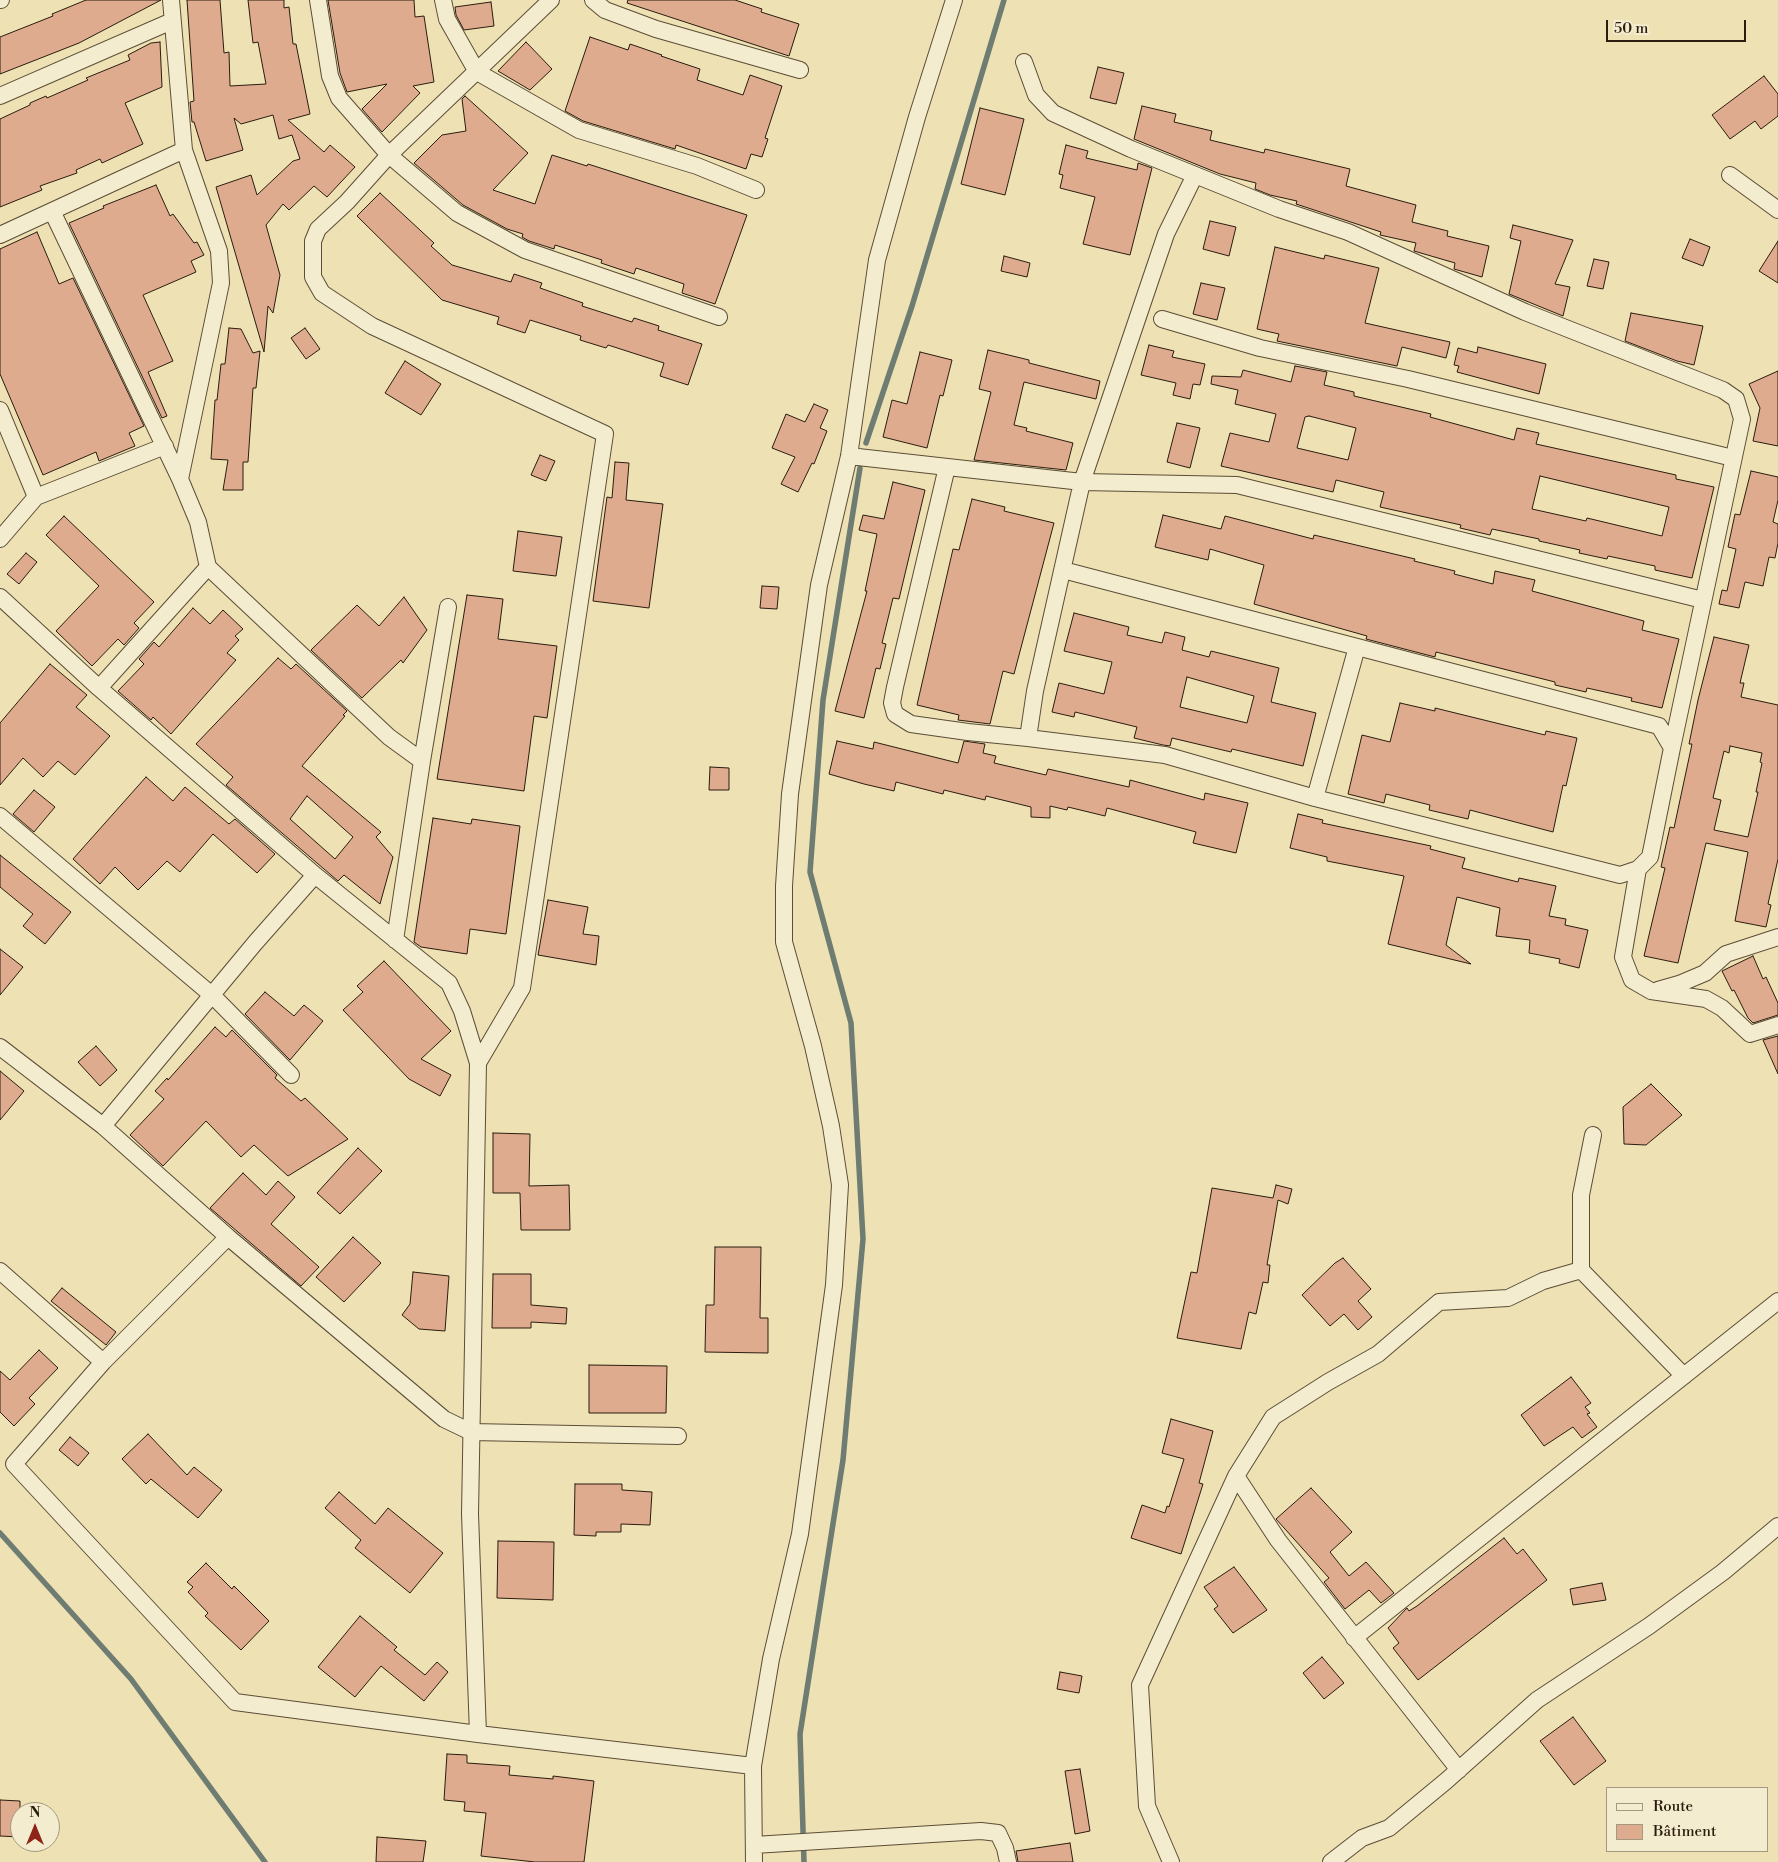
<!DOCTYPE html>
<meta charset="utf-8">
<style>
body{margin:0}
#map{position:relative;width:1778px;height:1862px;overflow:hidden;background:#eee1b3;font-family:"Libre Bodoni",serif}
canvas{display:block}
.legend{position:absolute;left:1606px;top:1787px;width:162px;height:65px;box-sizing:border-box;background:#f4ecce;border:1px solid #a39981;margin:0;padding:6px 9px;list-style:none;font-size:15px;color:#2a1c0e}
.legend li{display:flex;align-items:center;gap:10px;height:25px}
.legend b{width:25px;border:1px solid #a39981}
.north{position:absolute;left:10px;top:1802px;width:50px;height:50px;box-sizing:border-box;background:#f4ecce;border:1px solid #a39981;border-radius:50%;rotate:0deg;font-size:14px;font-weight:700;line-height:20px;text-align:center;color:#2a1c0e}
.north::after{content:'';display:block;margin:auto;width:18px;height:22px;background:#8f2418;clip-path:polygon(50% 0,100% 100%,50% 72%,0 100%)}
.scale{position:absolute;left:1606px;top:20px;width:140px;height:22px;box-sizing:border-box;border:2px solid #2a1c0e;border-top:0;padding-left:6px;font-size:15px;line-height:18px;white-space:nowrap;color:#2a1c0e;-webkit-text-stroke:4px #f4ecce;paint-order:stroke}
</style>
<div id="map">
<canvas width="1778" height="1862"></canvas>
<ul class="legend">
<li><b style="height:6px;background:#f4ecce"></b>Route</li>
<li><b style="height:14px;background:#dfab8f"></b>Bâtiment</li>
</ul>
<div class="north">N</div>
<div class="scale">50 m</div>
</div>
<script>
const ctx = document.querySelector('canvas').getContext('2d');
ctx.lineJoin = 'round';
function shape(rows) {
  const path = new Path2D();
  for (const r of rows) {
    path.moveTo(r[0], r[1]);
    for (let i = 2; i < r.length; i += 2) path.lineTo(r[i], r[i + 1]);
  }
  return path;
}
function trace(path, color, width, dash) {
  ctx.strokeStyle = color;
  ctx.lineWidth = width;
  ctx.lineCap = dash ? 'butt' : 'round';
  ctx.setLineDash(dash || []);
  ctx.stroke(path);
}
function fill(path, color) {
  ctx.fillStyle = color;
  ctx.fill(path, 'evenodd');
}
const stream = shape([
 [866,443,912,306,1004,0],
 [0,1533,131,1679,265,1862],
 [804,1862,800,1734,843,1460,863,1239,851,1023,810,872,823,700,860,468]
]);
const building = shape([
 [86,0,161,0,79,43,0,74,0,37,53,16,52,14,86,0],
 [187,0,220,0,224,53,229,52,230,86,266,84,258,42,253,43,248,0,284,0,284,8,289,7,293,44,296,44,310,114,288,120,324,152,330,145,355,167,327,197,314,186,289,210,283,204,266,225,280,275,273,313,268,306,264,352,216,187,251,175,257,195,293,161,300,159,292,135,279,139,273,115,241,124,234,118,243,150,206,161,194,122,192,122,190,102,194,101,187,0],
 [328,0,414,0,415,17,424,16,434,82,413,86,420,93,382,132,362,109,387,84,347,92,340,73,328,0],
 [628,0,735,0,762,9,761,12,799,24,789,56,627,3,628,0],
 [491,2,494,26,464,30,456,15,455,7,491,2],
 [590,37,628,50,630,44,662,55,661,56,700,69,697,80,743,95,750,75,782,86,765,138,768,139,762,157,751,154,746,169,676,145,675,149,583,121,565,111,590,37],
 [160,42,162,87,125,103,143,144,102,163,100,159,76,170,77,173,40,186,42,190,0,207,0,119,30,105,30,103,46,96,47,98,88,80,86,78,130,60,128,55,151,43,160,42],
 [526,42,552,69,530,90,498,71,526,42],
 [1098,67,1124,73,1116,104,1090,98,1098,67],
 [1764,76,1778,94,1778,116,1761,129,1755,121,1730,139,1712,115,1764,76],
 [465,96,528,153,493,190,535,204,552,155,587,166,588,164,747,215,715,304,682,293,684,284,636,268,634,274,601,263,602,260,555,245,554,249,529,241,522,237,523,234,507,229,463,205,414,163,442,135,466,131,462,99,465,96],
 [1142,106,1176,114,1174,122,1212,131,1210,140,1264,153,1265,149,1350,169,1346,186,1416,205,1412,222,1448,231,1447,236,1489,246,1482,277,1454,269,1455,263,1414,251,1416,243,1380,235,1381,232,1296,204,1297,201,1270,195,1255,189,1256,183,1220,174,1134,139,1142,106],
 [980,108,1024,119,1005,195,961,184,980,108],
 [1066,145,1088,151,1086,158,1137,170,1138,163,1152,168,1130,255,1083,244,1095,197,1060,188,1063,175,1059,174,1066,145],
 [156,185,170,216,173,214,194,243,197,242,204,255,191,261,196,272,143,295,173,361,148,372,167,416,162,418,69,223,104,208,103,206,156,185],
 [380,193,434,243,431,246,452,265,511,282,514,274,542,283,540,288,583,303,582,306,632,322,634,318,659,326,658,330,702,344,688,385,660,376,664,363,608,345,606,348,580,340,581,336,530,320,525,333,497,324,499,317,442,300,357,216,380,193],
 [1210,221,1236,227,1229,256,1203,249,1210,221],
 [1513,225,1573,240,1555,284,1570,287,1563,316,1509,294,1521,241,1510,238,1513,225],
 [37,232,59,284,73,278,144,426,129,433,135,446,99,461,96,452,43,475,0,374,0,249,37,232],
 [1690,239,1710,247,1703,266,1682,258,1690,239],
 [1778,241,1778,283,1759,271,1778,241],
 [1275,247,1324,259,1325,255,1379,268,1365,323,1450,342,1446,358,1402,347,1397,366,1277,341,1279,334,1257,329,1275,247],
 [1004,256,1030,263,1027,277,1001,271,1004,256],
 [1594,259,1609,262,1603,289,1587,286,1594,259],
 [1201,283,1225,288,1217,320,1193,314,1201,283],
 [1631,313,1703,326,1694,365,1677,361,1625,341,1631,313],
 [229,328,241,329,253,353,260,351,256,388,253,388,248,462,243,462,243,490,223,490,228,460,211,459,215,400,217,400,221,364,225,364,229,328],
 [305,328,320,349,306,359,291,338,305,328],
 [1149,345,1174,351,1172,357,1205,364,1200,385,1193,384,1190,399,1173,395,1176,383,1141,375,1149,345],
 [1478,347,1546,364,1539,394,1457,372,1459,366,1454,365,1458,348,1477,353,1478,347],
 [988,350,1029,360,1029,363,1100,381,1096,399,1024,382,1014,425,1027,428,1026,431,1073,443,1066,470,974,460,991,392,979,389,988,350],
 [920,352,952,360,943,396,940,395,927,448,883,437,892,400,907,404,920,352],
 [405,361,441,384,421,415,385,393,405,361],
 [1295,366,1327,372,1324,385,1354,392,1354,396,1431,414,1430,417,1514,440,1517,428,1539,433,1536,444,1676,475,1676,479,1714,487,1692,578,1655,570,1655,566,1608,556,1607,559,1579,553,1580,550,1539,541,1539,539,1492,529,1490,535,1460,528,1461,525,1380,507,1384,492,1336,480,1333,492,1221,466,1230,433,1269,442,1276,414,1235,404,1238,390,1211,384,1212,376,1241,377,1243,370,1291,382,1295,366],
 [1309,416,1356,428,1348,460,1297,448,1305,417,1309,416],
 [1540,476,1669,507,1662,536,1587,518,1586,521,1532,509,1540,476],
 [1778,371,1778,446,1753,441,1760,408,1749,384,1778,371],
 [814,404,828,410,820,428,827,431,814,464,812,463,798,492,781,484,795,457,772,448,786,414,805,422,814,404],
 [1177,423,1200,428,1190,468,1167,462,1177,423],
 [540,455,555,461,546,481,531,475,540,455],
 [615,462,629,463,626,500,663,504,649,608,593,601,607,497,612,498,615,462],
 [1751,471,1778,477,1778,500,1773,522,1778,524,1778,543,1775,558,1769,557,1763,586,1745,582,1739,608,1719,604,1722,590,1727,591,1736,549,1728,547,1735,514,1740,515,1751,471],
 [893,482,925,490,899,599,893,598,882,643,886,644,880,669,876,668,864,718,835,711,867,591,865,591,877,534,859,530,863,515,884,519,893,482],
 [972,499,1005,507,1004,511,1054,523,1014,674,1003,671,990,724,958,720,959,715,917,705,953,549,959,550,972,499],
 [1163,515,1221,529,1225,516,1313,539,1314,535,1415,559,1414,561,1455,571,1454,574,1493,584,1495,571,1535,580,1532,591,1644,621,1642,630,1679,639,1662,708,1631,701,1632,698,1587,688,1586,692,1555,685,1555,682,1436,652,1435,657,1366,639,1367,636,1254,604,1264,565,1210,549,1208,560,1155,547,1163,515],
 [64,516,154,602,134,623,139,628,124,645,118,639,92,666,56,631,99,586,46,535,64,516],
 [518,531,562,537,556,576,513,571,518,531],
 [26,553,37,562,19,584,7,574,26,553],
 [762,586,779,587,777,609,760,608,762,586],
 [467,595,503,599,498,639,557,646,547,718,534,716,524,791,437,779,467,595],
 [404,597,427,630,403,663,401,660,362,698,311,650,357,605,379,626,404,597],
 [193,608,210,624,223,610,243,629,235,636,239,640,227,653,236,660,171,734,153,717,151,720,118,691,144,664,139,659,154,642,159,647,193,608],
 [1074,613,1129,627,1127,635,1162,643,1165,632,1185,637,1182,650,1209,657,1211,651,1279,668,1271,702,1316,713,1303,766,1232,749,1231,752,1172,738,1170,746,1163,745,1134,738,1137,727,1075,712,1074,717,1052,712,1059,683,1104,694,1112,662,1064,651,1074,613],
 [1187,677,1254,696,1247,723,1180,707,1187,677],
 [1714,637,1749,645,1740,683,1744,683,1741,697,1778,705,1778,859,1768,904,1771,905,1766,927,1735,921,1748,852,1706,843,1678,963,1644,956,1665,868,1661,867,1670,827,1674,828,1692,744,1689,744,1698,700,1714,637],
 [1730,746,1762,753,1760,762,1762,763,1756,792,1758,792,1748,837,1714,830,1721,800,1713,798,1724,751,1729,753,1730,746],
 [278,658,291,669,296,664,347,711,343,715,345,716,302,766,381,832,376,837,393,857,380,904,344,875,338,881,226,785,233,777,196,744,278,658],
 [307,796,353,837,335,859,290,819,307,796],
 [50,664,87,695,76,707,110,736,75,775,58,761,43,777,23,758,0,785,0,723,50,664],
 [1400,703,1435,711,1435,708,1545,735,1546,731,1577,738,1566,786,1563,785,1553,832,1470,810,1468,819,1429,810,1430,805,1386,794,1384,803,1348,794,1362,735,1390,742,1400,703],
 [837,741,873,749,874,742,958,763,964,741,985,744,983,753,996,756,994,763,1046,775,1048,769,1129,787,1130,780,1204,800,1205,793,1248,803,1236,853,1193,843,1196,832,1107,808,1105,816,1068,807,1067,810,1050,806,1050,818,1031,817,1031,807,986,796,985,800,944,790,943,794,896,782,894,791,864,784,829,774,837,741],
 [710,767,729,768,729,790,709,790,710,767],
 [146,777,173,801,185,787,229,824,235,819,275,854,257,873,213,834,180,872,167,861,138,890,115,867,100,884,73,859,146,777],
 [34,790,55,807,34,832,13,814,34,790],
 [1298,814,1323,820,1322,823,1431,846,1430,849,1465,858,1462,868,1518,882,1519,878,1556,886,1549,916,1566,919,1565,925,1588,930,1579,968,1559,963,1560,959,1529,953,1530,940,1496,936,1500,908,1457,897,1446,945,1471,964,1388,944,1404,876,1327,861,1327,857,1290,848,1298,814],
 [433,818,471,824,472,819,520,826,506,934,470,929,467,954,421,947,414,942,433,818],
 [0,855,71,912,45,944,23,926,33,914,0,887,0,855],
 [548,900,588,907,583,934,599,936,596,965,538,955,548,900],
 [0,949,23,967,0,995,0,949],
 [1753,956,1763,979,1766,977,1778,1003,1778,1015,1753,1023,1748,1018,1734,990,1732,991,1722,971,1753,956],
 [384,961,451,1031,421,1059,451,1075,440,1096,409,1079,343,1010,363,992,357,986,384,961],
 [265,992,294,1016,304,1005,323,1021,290,1060,245,1014,265,992],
 [215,1027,226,1037,232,1030,277,1075,275,1078,301,1101,305,1098,348,1139,288,1176,254,1145,241,1157,206,1121,163,1166,130,1135,164,1099,155,1091,167,1078,168,1080,215,1027],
 [1778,1036,1778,1074,1763,1040,1778,1036],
 [96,1046,117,1070,100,1086,78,1062,96,1046],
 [0,1071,24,1091,0,1120,0,1071],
 [1651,1084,1682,1115,1646,1145,1624,1144,1623,1107,1651,1084],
 [493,1133,530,1134,529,1186,569,1185,570,1230,521,1230,520,1193,493,1193,493,1133],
 [358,1148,382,1171,340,1214,317,1193,358,1148],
 [243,1173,266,1195,278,1181,295,1197,271,1224,319,1267,301,1286,210,1208,243,1173],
 [1276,1185,1292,1189,1288,1204,1278,1200,1267,1265,1270,1265,1268,1283,1263,1282,1256,1314,1249,1312,1241,1349,1177,1338,1191,1272,1197,1273,1212,1188,1273,1198,1276,1185],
 [353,1237,381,1263,344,1302,316,1277,353,1237],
 [715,1247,761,1247,760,1318,768,1318,768,1353,705,1352,706,1305,714,1305,715,1247],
 [1343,1258,1371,1289,1358,1301,1372,1317,1358,1330,1344,1314,1330,1326,1302,1295,1335,1263,1343,1258],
 [413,1272,449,1276,445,1331,419,1329,402,1315,410,1304,413,1272],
 [493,1274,531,1274,531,1305,567,1308,566,1324,531,1322,531,1328,492,1328,493,1274],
 [62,1288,116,1332,106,1345,51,1301,62,1288],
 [39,1350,58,1368,29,1398,35,1404,14,1426,0,1412,0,1371,10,1380,39,1350],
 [589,1365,667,1366,666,1413,589,1413,589,1365],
 [1571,1377,1591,1403,1585,1407,1590,1413,1587,1414,1597,1427,1582,1438,1573,1427,1544,1446,1521,1415,1571,1377],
 [1171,1419,1213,1431,1199,1483,1203,1484,1181,1554,1131,1538,1142,1505,1165,1513,1167,1506,1169,1507,1184,1459,1162,1453,1171,1419],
 [148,1434,187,1475,194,1467,222,1490,198,1518,151,1479,146,1484,122,1459,148,1434],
 [70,1437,89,1453,78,1466,59,1450,70,1437],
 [575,1484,622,1484,622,1490,652,1492,650,1525,621,1524,621,1532,596,1532,596,1536,574,1535,575,1484],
 [1311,1488,1352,1532,1330,1552,1349,1576,1366,1562,1394,1593,1381,1603,1369,1590,1345,1609,1324,1582,1329,1578,1276,1519,1311,1488],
 [339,1492,375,1524,388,1508,443,1553,410,1593,355,1548,361,1540,325,1508,339,1492],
 [1504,1538,1517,1554,1523,1549,1547,1580,1418,1680,1393,1648,1399,1643,1388,1628,1407,1608,1409,1611,1417,1606,1504,1538],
 [498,1541,554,1542,553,1600,497,1598,498,1541],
 [206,1563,232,1589,234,1586,269,1621,241,1650,205,1616,208,1613,188,1592,193,1587,187,1582,206,1563],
 [1234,1567,1267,1610,1233,1633,1214,1609,1218,1606,1204,1587,1234,1567],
 [1602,1583,1606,1600,1573,1605,1570,1589,1602,1583],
 [360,1616,397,1647,394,1650,425,1675,437,1662,448,1672,424,1701,381,1666,355,1697,318,1667,360,1616],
 [1322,1657,1344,1683,1324,1699,1303,1673,1322,1657],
 [1060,1672,1082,1676,1079,1693,1057,1689,1060,1672],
 [1573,1717,1606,1761,1574,1785,1540,1741,1573,1717],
 [447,1754,467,1755,467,1763,510,1766,509,1775,553,1779,553,1776,594,1781,584,1862,535,1862,481,1856,486,1813,464,1811,465,1802,444,1800,447,1754],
 [1080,1769,1090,1831,1075,1834,1065,1771,1080,1769],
 [0,1800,20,1801,20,1837,0,1836,0,1800],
 [377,1837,426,1841,423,1862,376,1862,377,1837],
 [1070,1843,1073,1862,1018,1862,1016,1851,1070,1843]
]);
const street = shape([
 [0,0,1,0],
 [171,0,184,150,219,251,221,283,180,479],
 [318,0,330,76,339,98,389,155,457,213,525,250,719,317],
 [443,0,447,19,477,72,579,130,697,166,756,190],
 [593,0,605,10,656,29,800,70],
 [1024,62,1036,95,1053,113,1131,149,1279,209,1348,232,1525,312,1723,390,1736,399,1742,419,1672,748],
 [0,96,172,21],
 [1730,175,1778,210],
 [52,211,180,479,198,522,208,567,389,737,422,761,395,940],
 [0,235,184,150],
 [1162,319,1260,348,1408,379,1733,458],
 [0,410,36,497],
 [849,456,1082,482,1237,485,1703,600],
 [947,467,895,687,892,703,895,714,911,724,968,732,1028,738],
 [0,539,36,497,165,446],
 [1063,570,1659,726,1672,748,1650,857,1638,869,1620,875,1315,798,1165,755,1028,738,1035,691,1082,482,1166,234,1195,175],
 [0,597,99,688,315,875,449,983,462,1011,478,1063,470,1514,478,1734],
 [99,688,208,567],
 [422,761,448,607],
 [1315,798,1357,647],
 [0,816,213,996,291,1075],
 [1638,869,1623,957,1632,980,1651,991,1706,999,1722,1008,1750,1034,1778,1025],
 [1658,990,1679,984,1705,973,1726,954,1778,937],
 [0,1047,103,1126,228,1237,444,1419,471,1432,678,1436],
 [478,1063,522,988,605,434,372,326,322,293,313,277,313,241,318,229,347,202,389,155,551,0],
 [103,1126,255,943,315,875],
 [1593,1135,1581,1195,1581,1270,1684,1376],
 [228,1237,103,1362,14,1464,235,1702,478,1734,753,1766],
 [0,1271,103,1362],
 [1236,1476,1278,1540,1459,1770],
 [1354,1638,1778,1301],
 [754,1845,981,1831,998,1833,1005,1848,1008,1862],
 [754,1862,753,1766,771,1659,800,1534,834,1285,840,1185,831,1126,813,1046,784,942,784,886,790,794,819,585,849,456,877,260,917,117,954,0],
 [1171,1862,1147,1806,1140,1685,1236,1476,1273,1417,1328,1382,1378,1354,1439,1302,1508,1298,1543,1281,1581,1270],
 [1331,1862,1362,1838,1389,1828,1446,1781,1537,1700,1649,1626,1723,1572,1778,1526]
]);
trace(stream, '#6e7c72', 5.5);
fill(building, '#dfab8f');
trace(building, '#2a1c0e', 1);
trace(street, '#5b4d37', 18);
trace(street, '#f4ecce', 16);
</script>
